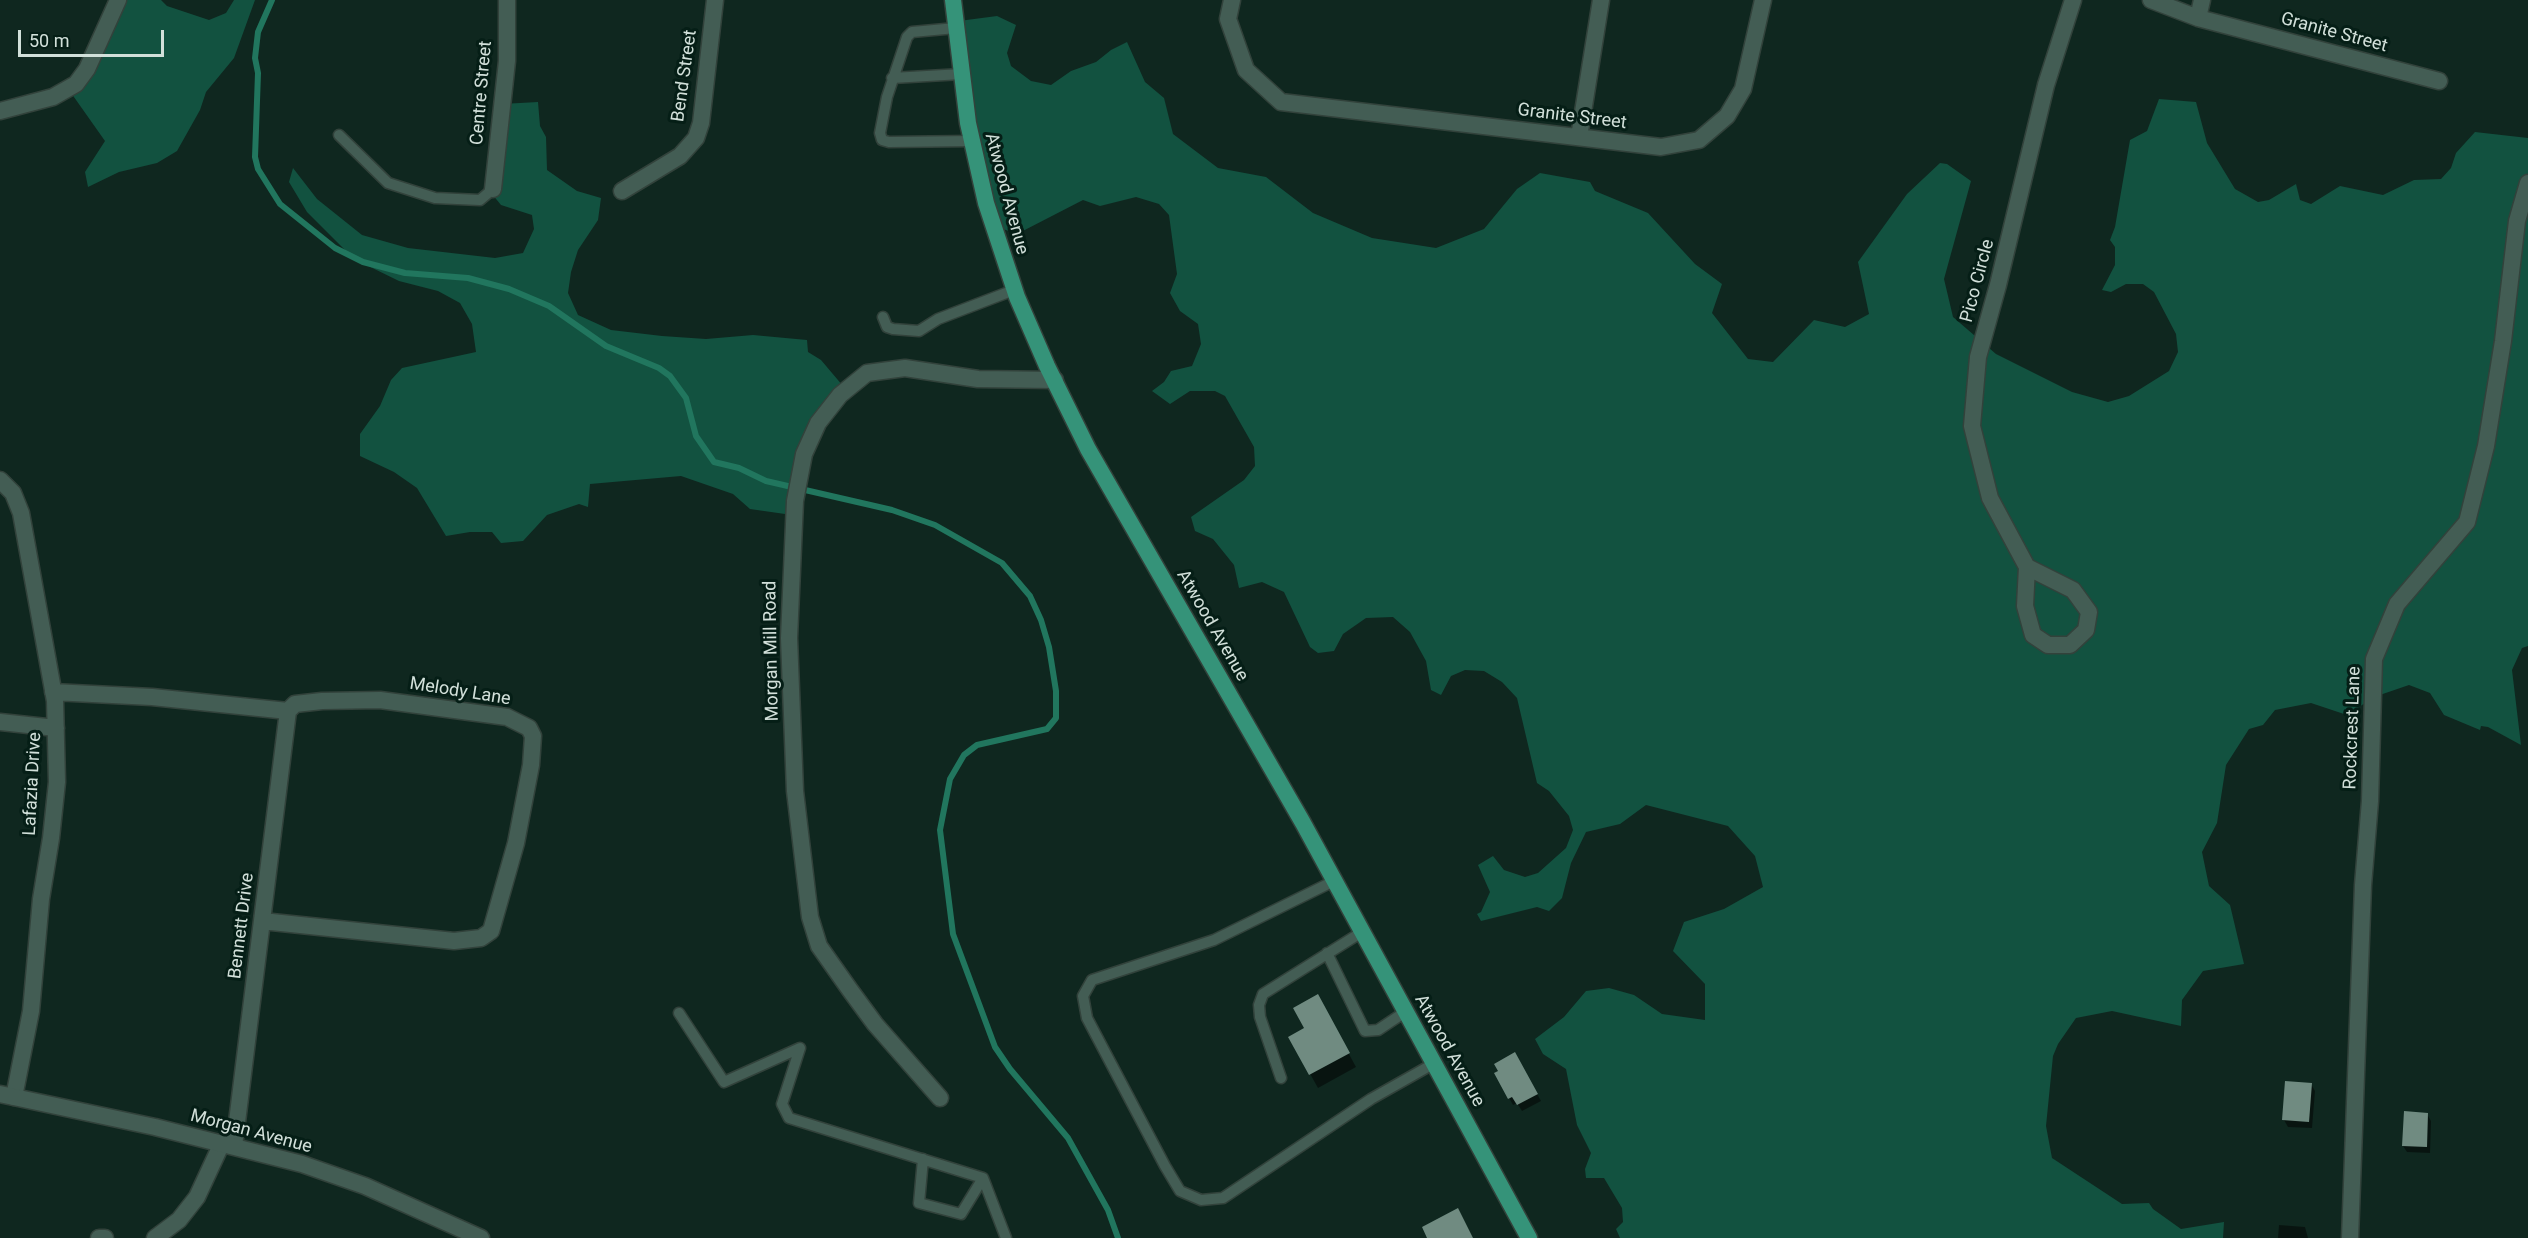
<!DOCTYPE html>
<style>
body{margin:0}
#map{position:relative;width:2528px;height:1238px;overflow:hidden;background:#0f271f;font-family:Roboto,sans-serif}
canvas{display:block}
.scale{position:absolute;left:18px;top:30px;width:146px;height:27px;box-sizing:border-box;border:3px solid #d2e0da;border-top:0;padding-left:8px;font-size:18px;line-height:21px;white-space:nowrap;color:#d2e0da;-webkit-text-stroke:4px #051e16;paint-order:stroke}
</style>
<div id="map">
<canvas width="2528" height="1238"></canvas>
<div class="scale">50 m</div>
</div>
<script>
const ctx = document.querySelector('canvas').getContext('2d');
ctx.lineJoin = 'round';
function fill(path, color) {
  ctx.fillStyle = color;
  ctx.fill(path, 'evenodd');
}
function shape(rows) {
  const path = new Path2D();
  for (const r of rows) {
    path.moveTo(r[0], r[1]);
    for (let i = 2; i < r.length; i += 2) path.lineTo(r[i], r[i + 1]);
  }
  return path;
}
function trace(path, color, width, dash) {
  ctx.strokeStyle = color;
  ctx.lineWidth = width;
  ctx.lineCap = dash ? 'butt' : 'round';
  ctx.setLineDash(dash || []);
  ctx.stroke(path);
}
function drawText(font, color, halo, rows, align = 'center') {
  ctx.font = font + ' Roboto,sans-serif';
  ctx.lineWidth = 6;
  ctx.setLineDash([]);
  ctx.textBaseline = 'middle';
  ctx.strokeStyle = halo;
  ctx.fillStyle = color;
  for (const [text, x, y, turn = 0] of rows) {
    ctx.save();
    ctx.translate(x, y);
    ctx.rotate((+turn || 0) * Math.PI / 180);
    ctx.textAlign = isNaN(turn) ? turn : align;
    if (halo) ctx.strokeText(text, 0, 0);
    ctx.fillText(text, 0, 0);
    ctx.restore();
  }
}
const green = shape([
 [118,0,161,0,167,6,209,20,226,13,234,0,255,0,234,58,206,92,200,110,177,151,157,163,119,172,88,187,85,172,105,141,69,90],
 [997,16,1016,25,1007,53,1011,66,1031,81,1051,85,1071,71,1096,62,1111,50,1127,42,1145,82,1164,98,1173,134,1218,168,1266,177,1313,213,1372,238,1436,248,1484,229,1517,189,1540,173,1590,182,1595,191,1648,213,1695,264,1722,284,1712,313,1748,359,1773,362,1814,320,1845,327,1869,314,1858,262,1907,194,1940,163,1947,164,1971,181,1944,279,1953,317,1996,354,2072,392,2108,402,2129,396,2169,371,2178,352,2176,334,2154,292,2143,284,2126,284,2111,292,2102,290,2115,265,2115,247,2110,240,2115,227,2130,140,2147,131,2159,99,2196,102,2207,143,2235,189,2258,202,2269,200,2296,184,2300,200,2311,204,2340,186,2383,195,2414,180,2441,179,2451,168,2456,153,2475,132,2528,138,2528,646,2522,648,2512,670,2521,745,2488,727,2481,726,2480,730,2444,715,2430,693,2409,685,2374,697,2347,715,2311,703,2275,710,2263,725,2249,729,2226,765,2217,823,2202,852,2209,886,2230,905,2244,964,2203,971,2182,1000,2181,1026,2112,1011,2076,1018,2058,1044,2053,1056,2046,1126,2052,1158,2122,1204,2149,1203,2153,1209,2181,1229,2224,1222,2223,1238,1620,1238,1616,1229,1623,1222,1622,1208,1604,1178,1586,1178,1585,1169,1591,1153,1577,1125,1566,1069,1543,1054,1535,1039,1564,1017,1586,991,1609,988,1634,995,1662,1014,1705,1020,1705,984,1673,951,1684,922,1724,909,1763,887,1755,856,1728,826,1646,805,1620,824,1586,832,1571,863,1562,898,1549,911,1537,907,1481,921,1477,914,1481,912,1490,892,1478,865,1493,856,1504,870,1525,877,1538,873,1566,848,1573,830,1569,816,1549,791,1537,783,1517,698,1502,682,1484,671,1465,670,1451,676,1441,695,1431,690,1426,661,1410,632,1393,617,1366,618,1343,634,1334,651,1318,653,1310,647,1284,592,1262,582,1239,588,1234,565,1213,539,1195,531,1191,517,1244,480,1255,466,1254,447,1225,396,1215,391,1190,391,1170,404,1152,391,1164,382,1171,371,1192,366,1201,344,1198,324,1180,311,1170,293,1177,274,1169,215,1159,204,1136,197,1100,206,1083,200,1017,234,992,225,959,21],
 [538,102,540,126,546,137,547,170,577,191,601,198,598,220,578,250,571,272,568,293,578,315,611,330,662,336,706,339,753,335,807,340,808,352,821,360,843,386,818,421,792,515,750,509,733,494,681,476,590,484,588,507,579,504,547,515,523,541,501,543,492,532,470,532,446,536,417,488,394,472,360,456,360,434,380,406,391,380,402,368,476,352,472,324,460,303,438,291,399,281,354,259,307,212,289,182,293,168,317,199,362,235,408,248,495,258,523,253,534,229,532,215,501,205,492,194,502,104]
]);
const shadow = shape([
 [1325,1010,1356,1067,1318,1088,1290,1038,1306,1029],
 [1515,1054,1541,1101,1522,1111,1517,1103,1513,1105,1496,1074],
 [2311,1084,2315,1091,2312,1128,2288,1127,2284,1120],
 [2427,1114,2431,1121,2430,1153,2407,1152,2403,1146],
 [2279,1225,2305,1227,2308,1238,2278,1238]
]);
const stream = shape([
 [272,0,258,32,255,58,258,73,255,157,258,169,280,204,335,248,363,262,405,273,468,278,509,289,549,306,606,346,659,368,670,376,686,398,696,436,714,462,739,468,766,481,892,510,935,525,1002,563,1030,596,1041,620,1049,647,1056,691,1056,718,1047,729,977,745,964,755,950,779,940,830,953,934,995,1047,1010,1069,1068,1138,1108,1210,1118,1238]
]);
const building = shape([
 [1318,994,1350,1053,1309,1075,1288,1037,1304,1028,1293,1008],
 [1515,1052,1538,1094,1517,1105,1512,1097,1508,1099,1494,1073,1498,1071,1494,1064],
 [2285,1081,2312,1083,2309,1122,2282,1120],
 [2404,1111,2428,1113,2427,1147,2402,1146],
 [1458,1208,1473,1238,1427,1238,1422,1227]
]);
const service = shape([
 [956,28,912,32,907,37,887,97,880,133,882,140,889,142,972,141],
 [892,78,962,74],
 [339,135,388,183,435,198,480,200,493,189],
 [883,317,887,327,893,329,919,331,938,319,1014,290],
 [1334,881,1214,940,1092,980,1083,996,1087,1018,1165,1166,1180,1191,1201,1200,1223,1198,1371,1099,1433,1064],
 [1327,953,1365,1031,1378,1030,1405,1012],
 [679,1013,724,1082,800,1048,782,1104,789,1118,983,1178,1006,1238],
 [1281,1078,1260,1017,1259,1005,1263,994,1362,932],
 [923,1159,919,1203,961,1214,983,1178]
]);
const minor = shape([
 [1232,0,1228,19,1246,70,1281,102,1661,147,1699,140,1727,116,1743,89,1763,0],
 [2151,0,2198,18,2439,81],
 [2198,18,2202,0],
 [0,111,53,97,76,84,87,69,118,0],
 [1579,137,1601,0],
 [493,189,507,61,507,0],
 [622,191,680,156,696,138,701,123,715,0],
 [0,480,13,493,21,513,55,701,57,782,51,838,41,899,31,1011,14,1097],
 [2027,567,2073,590,2089,612,2086,630,2070,645,2048,645,2033,635,2025,606,2027,567,1990,498,1972,426,1978,357,1998,285,2046,85,2073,0],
 [53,692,152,697,288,711,295,704,322,701,380,700,507,717,529,728,533,736,531,765,516,843,491,931,481,938,454,941,262,921],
 [0,722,56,728],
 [940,1098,875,1024,850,990,819,946,810,917,795,791,789,638,795,501,804,454,818,423,840,395,867,373,905,368,978,379,1055,380],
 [234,1146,288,711],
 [99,1238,105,1238],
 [155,1238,179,1220,197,1197,222,1143],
 [2350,1238,2363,885,2370,801,2374,659,2397,604,2467,522,2486,446,2503,341,2517,221,2528,183]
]);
const tertiary = shape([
 [0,1094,155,1127,302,1164,365,1186,481,1238]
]);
const primary = shape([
 [953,0,968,123,986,203,1017,297,1047,366,1088,449,1303,823,1529,1238]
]);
const streetNames = [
 ["Granite Street",2334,33,15],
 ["Bend Street",685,76,-82],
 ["Centre Street",482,93,-85],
 ["Granite Street",1572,117,7],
 ["Atwood Avenue",1006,194,75],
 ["Pico Circle",1978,281,-75],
 ["Atwood Avenue",1212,626,60],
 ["Morgan Mill Road",772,651,-91],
 ["Melody Lane",460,692,9],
 ["Rockcrest Lane",2353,728,-88],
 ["Lafazia Drive",33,784,-87],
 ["Bennett Drive",242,926,-83],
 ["Atwood Avenue",1449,1051,61],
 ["Morgan Avenue",251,1132,15]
];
fill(green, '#125240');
fill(shadow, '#0007');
trace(stream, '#21765e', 6);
fill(building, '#708b81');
trace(service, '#32423b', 13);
trace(minor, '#32423b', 19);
trace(tertiary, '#32423b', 19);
trace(primary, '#32423b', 19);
trace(service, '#435d54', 10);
trace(minor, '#435d54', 16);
trace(tertiary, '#435d54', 16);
trace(primary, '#359379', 16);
drawText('18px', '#d2e0da', '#051e16', streetNames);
</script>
